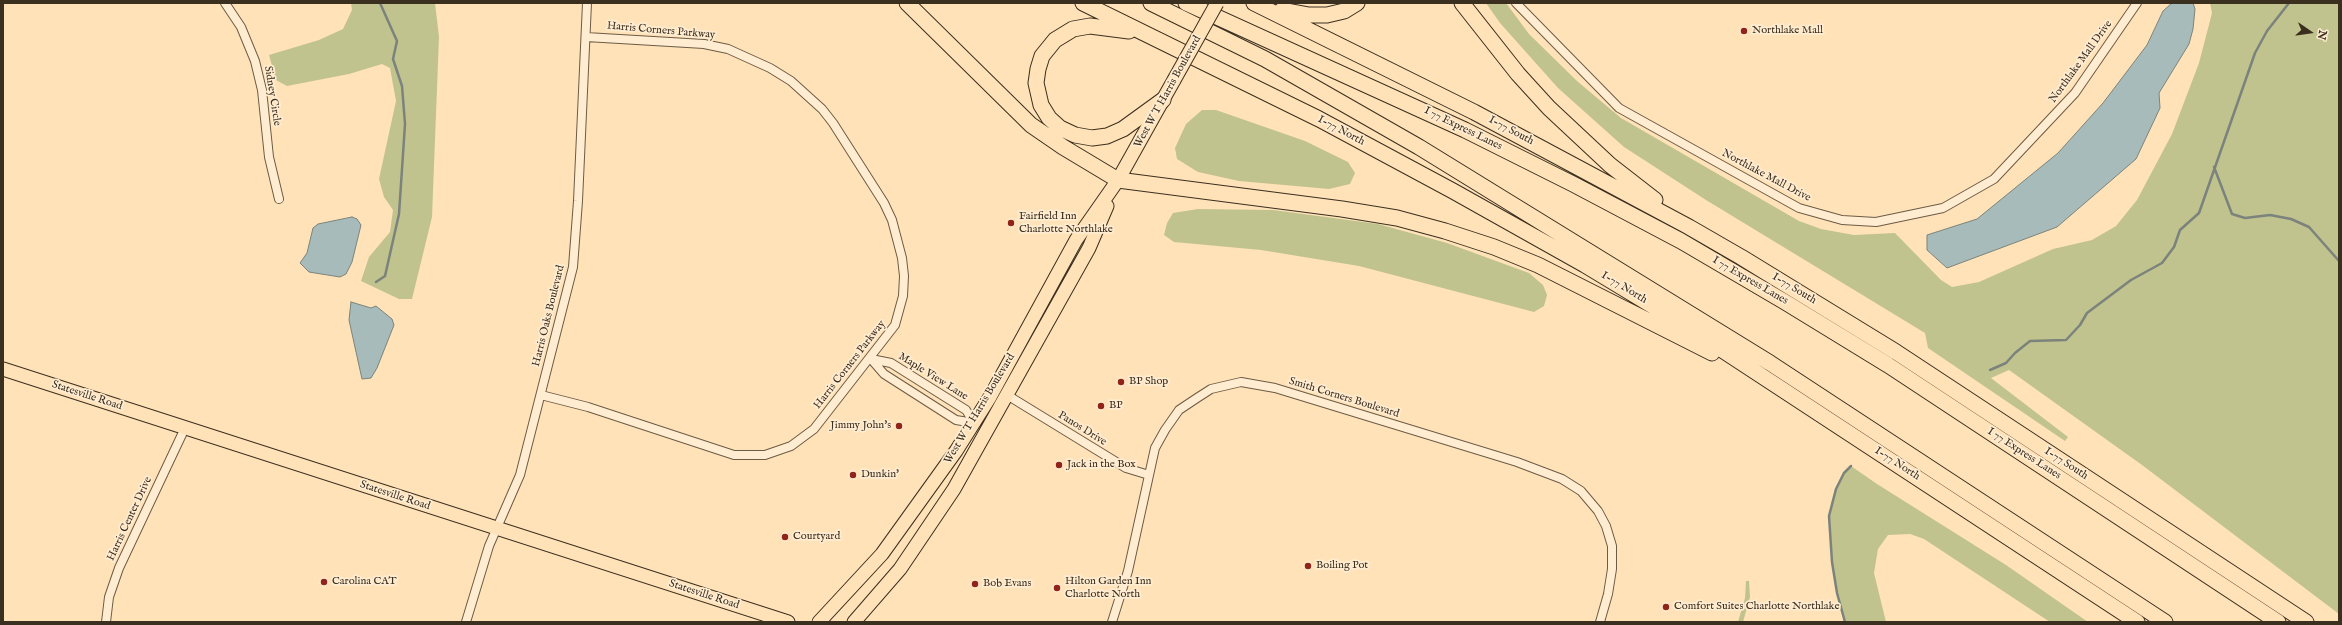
<!DOCTYPE html>
<style>
body{margin:0}
#map{position:relative;width:2342px;height:625px;overflow:hidden;background:#ffe2b8;font-family:"IM FELL English",serif}
canvas{display:block}
.frame{position:absolute;inset:0;border:4px solid #3b2f1f;pointer-events:none}
.north{position:absolute;left:2290px;top:12px;width:40px;height:40px;-webkit-text-stroke:3px #ffecd1;paint-order:stroke;rotate:103deg;font-size:11px;font-weight:700;line-height:16px;text-align:center;color:#3b2f1f}
.north::after{content:'';display:block;margin:auto;width:14px;height:18px;background:#3b2f1f;clip-path:polygon(50% 0,100% 100%,50% 72%,0 100%)}
</style>
<div id="map">
<canvas width="2342" height="625"></canvas>
<div class="frame"></div>
<div class="north">N</div>
</div>
<script>
const ctx = document.querySelector('canvas').getContext('2d');
ctx.lineJoin = 'round';
function fill(path, color) {
  ctx.fillStyle = color;
  ctx.fill(path, 'evenodd');
}
function shape(rows) {
  const path = new Path2D();
  for (const r of rows) {
    path.moveTo(r[0], r[1]);
    for (let i = 2; i < r.length; i += 2) path.lineTo(r[i], r[i + 1]);
  }
  return path;
}
function trace(path, color, width, dash) {
  ctx.strokeStyle = color;
  ctx.lineWidth = width;
  ctx.lineCap = dash ? 'butt' : 'round';
  ctx.setLineDash(dash || []);
  ctx.stroke(path);
}
function drawText(font, color, halo, rows, align = 'center') {
  ctx.font = font + ' "IM FELL English",serif';
  ctx.lineWidth = 3.5;
  ctx.setLineDash([]);
  ctx.textBaseline = 'middle';
  ctx.strokeStyle = halo;
  ctx.fillStyle = color;
  for (const [text, x, y, turn = 0] of rows) {
    ctx.save();
    ctx.translate(x, y);
    ctx.rotate((+turn || 0) * Math.PI / 180);
    ctx.textAlign = isNaN(turn) ? turn : align;
    if (halo) ctx.strokeText(text, 0, 0);
    ctx.fillText(text, 0, 0);
    ctx.restore();
  }
}
const green = shape([
 [351,3,435,3,439,37,432,217,412,299,399,299,361,281,369,257,390,232,393,210,384,197,379,179,396,101,390,68,382,64,349,74,287,86,276,80,269,55,319,40,343,29,352,10],
 [1486,3,1506,3,1529,34,1577,81,1621,118,1799,221,1821,229,1854,235,1895,233,1941,280,1952,287,1979,282,2053,249,2092,240,2116,226,2137,200,2172,134,2199,63,2212,13,2210,3,2339,3,2339,614,2142,465,2009,370,1991,378,2068,437,2065,441,1928,348,1925,333,1706,200,1624,147,1558,88,1500,23],
 [1202,110,1216,110,1305,141,1348,162,1355,173,1350,184,1329,189,1239,181,1198,172,1177,159,1175,148,1186,124],
 [1198,209,1273,210,1378,224,1447,243,1529,273,1543,285,1547,295,1544,306,1534,312,1359,266,1261,250,1174,242,1164,235,1167,223,1173,213],
 [1851,466,1877,484,2006,565,2088,622,2050,622,1924,539,1910,534,1888,535,1878,549,1874,573,1886,622,1845,622,1837,593,1832,562,1829,516,1836,489,1844,473],
 [1746,581,1749,581,1750,597,1743,622,1738,622,1745,598]
]);
const water = shape([
 [2172,3,2193,3,2195,9,2193,29,2189,44,2159,93,2160,108,2136,159,2057,227,1947,268,1927,250,1927,235,1977,219,2058,153,2103,103,2147,45,2163,11,2172,3],
 [352,217,357,219,361,225,352,262,346,274,340,277,309,272,300,263,307,253,313,228,318,224,352,217],
 [351,302,371,308,376,306,392,319,394,325,377,368,371,378,362,379,349,320,351,302]
]);
const stream = shape([
 [2214,167,2232,214,2245,218,2270,215,2291,219,2309,227,2339,261],
 [376,282,385,276,399,214,405,124,402,86,393,59,397,41,380,3],
 [1990,370,2006,363,2015,353,2030,341,2066,340,2080,325,2087,313,2131,280,2162,263,2174,247,2180,230,2199,213,2255,53,2267,31,2289,3],
 [1845,622,1837,593,1832,562,1829,516,1836,489,1844,473,1851,466]
]);
const street = shape([
 [225,3,241,27,255,61,262,90,269,157,279,199],
 [1516,3,1619,108,1799,208,1842,220,1876,222,1943,208,1994,179,2075,93,2137,3],
 [871,359,891,363,966,410,974,423],
 [871,359,884,374,956,420,974,423],
 [541,395,588,407,734,455,765,455,791,446,814,429,895,325,903,296,904,276,902,258,892,220,884,203,833,123,822,109,791,81,770,68,728,49,704,44,586,37],
 [1007,395,1126,468,1149,475],
 [106,622,109,597,119,568,185,428],
 [466,622,489,546,520,475,573,267,578,201,587,3],
 [1112,622,1128,571,1155,448,1165,430,1179,410,1197,398,1211,389,1241,382,1275,388,1517,462,1562,479,1581,491,1598,511,1606,526,1612,546,1612,569,1608,594,1600,622]
]);
const primary = shape([
 [3,369,788,622],
 [819,622,882,554,956,451,990,397,1076,240,1118,180,1174,80],
 [854,622,900,569,954,489,1089,248,1107,206]
]);
const highway = shape([
 [907,3,1031,125,1063,147,1118,180,1342,209,1397,218,1445,231,1494,247,1538,265,1712,353],
 [1083,3,1319,119,1453,191,1585,265,1681,323,2137,622],
 [1151,3,1265,59,1419,147,1770,363,2165,622],
 [1186,3,1465,130,1573,184,1681,241,1785,302,1888,365,2278,622],
 [1254,3,1474,112,1689,227,1741,257,1896,352,2306,622],
 [1462,3,1518,74,1549,108,1610,165,1655,200],
 [1282,10,1309,15,1327,15,1344,11,1357,3],
 [1129,31,1090,26,1073,29,1055,40,1042,56,1038,69,1036,83,1041,105,1049,118,1060,128,1075,135,1092,138,1107,136,1123,129,1163,100]
]);
const primaryBridge = shape([
 [1174,80,1217,3]
]);
const markers = [
 [1744,31,4,"#8f2418"],
 [1011,223,4,"#8f2418"],
 [1121,382,4,"#8f2418"],
 [1101,406,4,"#8f2418"],
 [899,426,4,"#8f2418"],
 [1059,465,4,"#8f2418"],
 [853,475,4,"#8f2418"],
 [785,537,4,"#8f2418"],
 [1308,566,4,"#8f2418"],
 [324,582,4,"#8f2418"],
 [975,584,4,"#8f2418"],
 [1057,588,4,"#8f2418"],
 [1666,607,4,"#8f2418"]
];
const streetNames = [
 ["Harris Corners Parkway",661,31,5],
 ["Northlake Mall Drive",2081,62,-54],
 ["West W T Harris Boulevard",1168,92,-61],
 ["Sidney Circle",272,96,81],
 ["I 77 Express Lanes",1463,129,26],
 ["I-77 North",1341,131,28],
 ["I-77 South",1511,131,28],
 ["Northlake Mall Drive",1766,176,28],
 ["I 77 Express Lanes",1750,281,30],
 ["I-77 North",1624,288,31],
 ["I-77 South",1794,289,31],
 ["Harris Oaks Boulevard",549,316,-76],
 ["Harris Corners Parkway",850,365,-52],
 ["Maple View Lane",933,377,32],
 ["Statesville Road",87,396,18],
 ["Smith Corners Boulevard",1344,398,17],
 ["West W T Harris Boulevard",980,409,-59],
 ["Panos Drive",1082,429,32],
 ["I 77 Express Lanes",2024,454,33],
 ["I-77 North",1897,464,33],
 ["I-77 South",2066,464,33],
 ["Statesville Road",395,496,18],
 ["Harris Center Drive",130,519,-65],
 ["Statesville Road",704,595,18]
];
const poiNames = [
 ["Northlake Mall",1752,31],
 ["Fairfield Inn",1019,217],
 ["Charlotte Northlake",1019,230],
 ["BP Shop",1129,382],
 ["BP",1109,406],
 ["Jimmy John's",891,426,"right"],
 ["Jack in the Box",1067,465],
 ["Dunkin'",861,475],
 ["Courtyard",793,537],
 ["Boiling Pot",1316,566],
 ["Carolina CAT",332,582],
 ["Hilton Garden Inn",1065,582],
 ["Charlotte North",1065,595],
 ["Bob Evans",983,584],
 ["Comfort Suites Charlotte Northlake",1674,607]
];
fill(green, '#c1c38e');
fill(water, '#a6bbba');
trace(water, '#7b837c', 1);
trace(stream, '#7b837c', 2.5);
trace(street, '#6c5c45', 10);
trace(primary, '#3b2f1f', 15);
trace(highway, '#3b2f1f', 17);
trace(street, '#ffecd1', 8);
trace(primary, '#ffe2b8', 13);
trace(highway, '#ffe2b8', 15);
trace(primaryBridge, '#3b2f1f', 15, []);
trace(primaryBridge, '#ffe2b8', 13);
for (const [x, y, r, color] of markers) {
  const dot = new Path2D();
  dot.arc(x, y, r, 0, 2 * Math.PI);
  ctx.fillStyle = color;
  ctx.fill(dot);
  trace(dot, '#ffecd1', 1.5);
}
drawText('11px', '#3b2f1f', '#ffecd1', streetNames);
drawText('11px', '#3b2f1f', '#ffecd1', poiNames, 'left');
</script>
